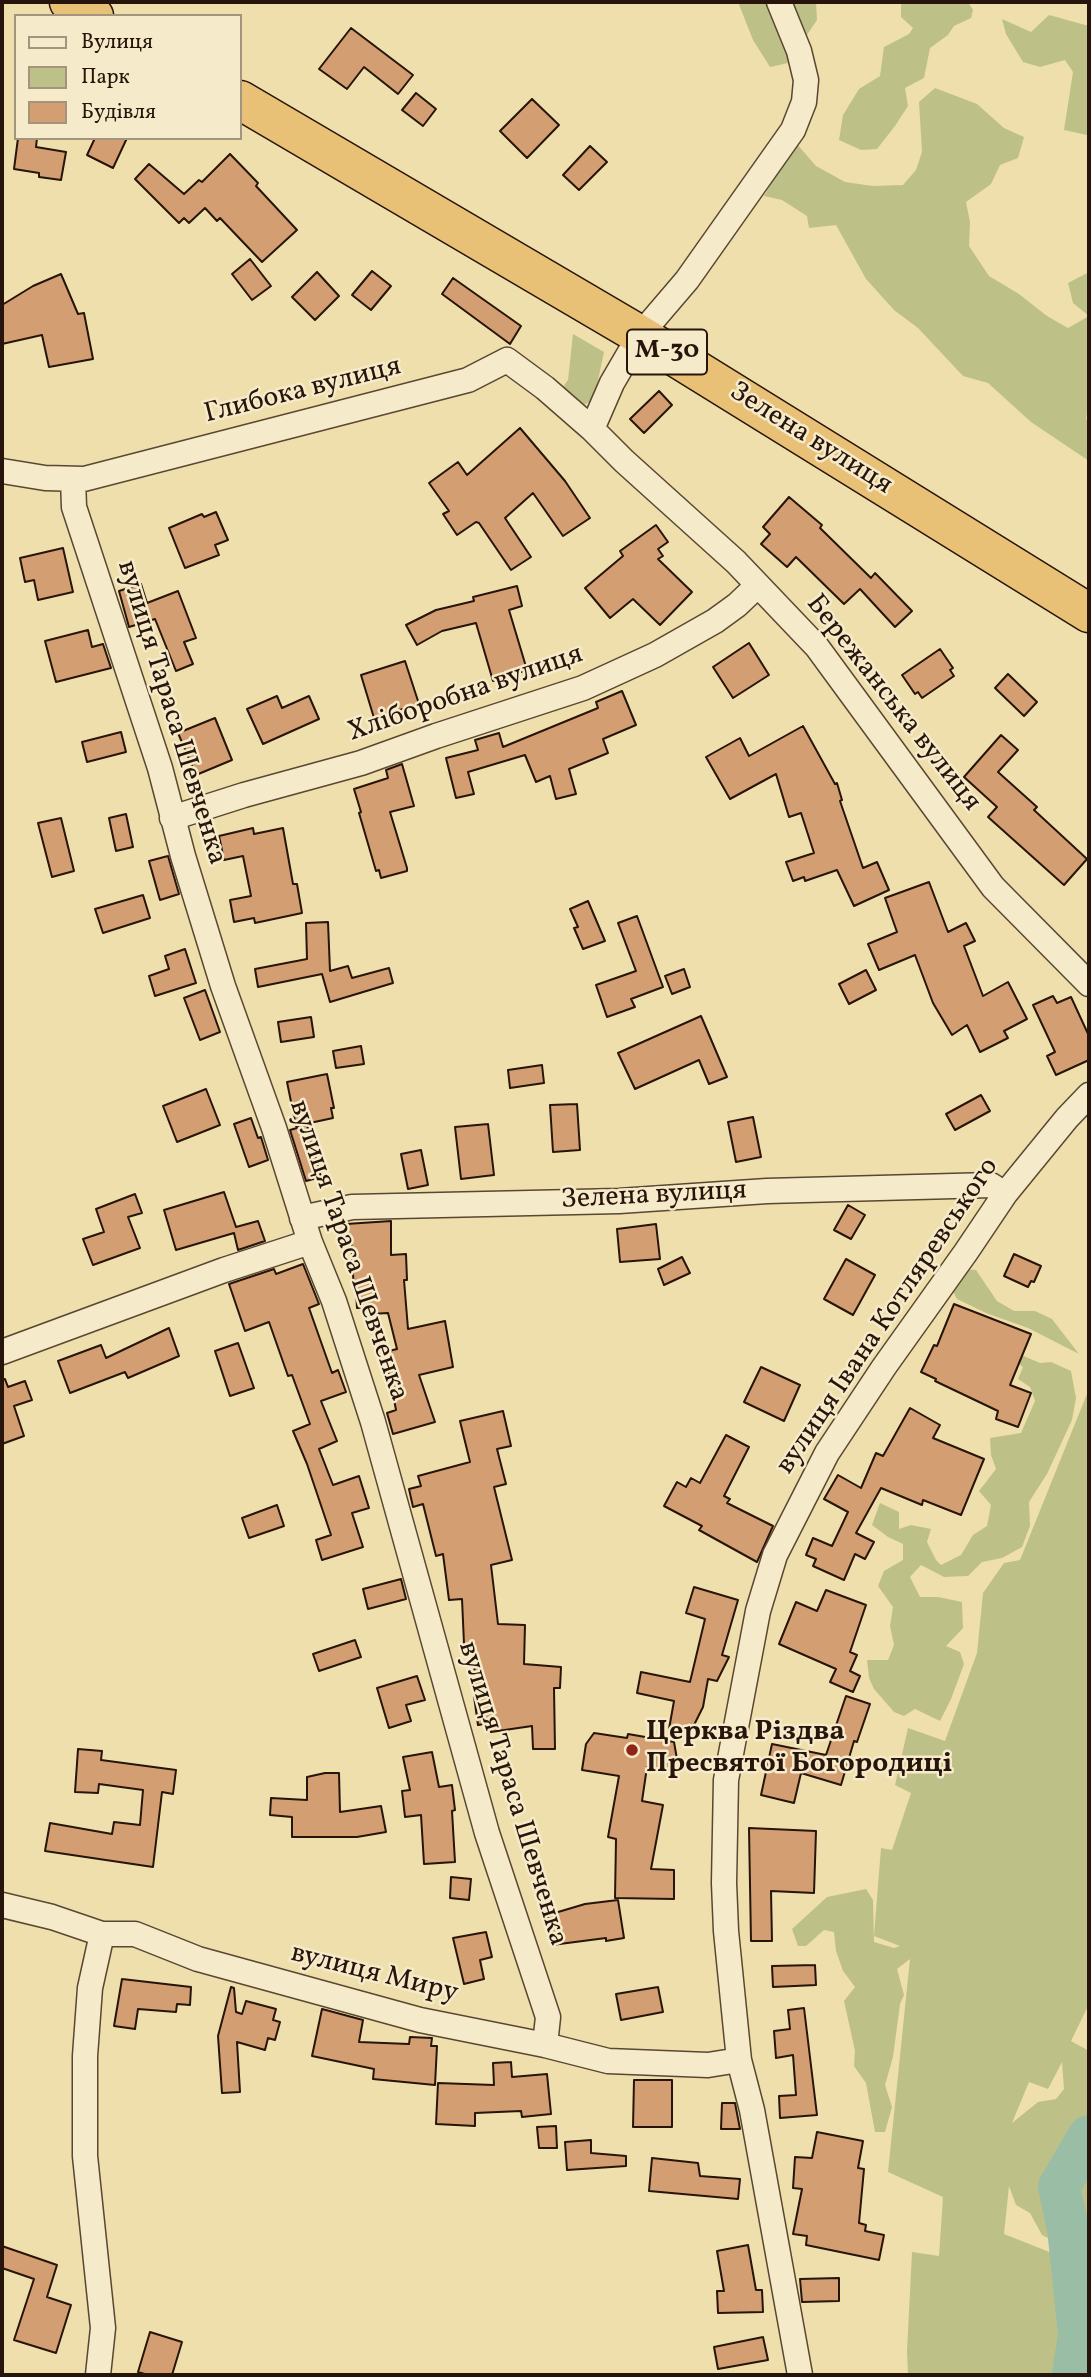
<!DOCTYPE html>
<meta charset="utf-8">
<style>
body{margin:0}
#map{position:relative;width:1091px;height:2377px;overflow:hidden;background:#efdfac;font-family:Vollkorn,serif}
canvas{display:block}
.frame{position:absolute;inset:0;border:4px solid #27140a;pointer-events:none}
.legend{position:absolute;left:14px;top:14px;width:228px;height:126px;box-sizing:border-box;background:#f5eac9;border:2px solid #a3947d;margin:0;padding:9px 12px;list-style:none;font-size:21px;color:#27140a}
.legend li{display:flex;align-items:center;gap:14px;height:35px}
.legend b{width:35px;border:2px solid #a3947d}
</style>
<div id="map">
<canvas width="1091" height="2377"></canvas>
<div class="frame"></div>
<ul class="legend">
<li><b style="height:9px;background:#f5eac9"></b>Вулиця</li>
<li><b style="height:19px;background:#bdc187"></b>Парк</li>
<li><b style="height:19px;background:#d39e71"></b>Будівля</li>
</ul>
</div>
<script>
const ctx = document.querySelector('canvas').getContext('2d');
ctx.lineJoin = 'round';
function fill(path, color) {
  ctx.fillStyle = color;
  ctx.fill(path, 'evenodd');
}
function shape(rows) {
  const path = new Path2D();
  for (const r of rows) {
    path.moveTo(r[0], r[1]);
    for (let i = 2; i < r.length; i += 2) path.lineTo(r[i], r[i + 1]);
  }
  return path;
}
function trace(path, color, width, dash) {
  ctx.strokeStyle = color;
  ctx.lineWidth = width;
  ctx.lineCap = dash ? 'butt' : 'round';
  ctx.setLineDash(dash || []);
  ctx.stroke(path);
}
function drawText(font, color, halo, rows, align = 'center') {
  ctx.font = font + ' Vollkorn,serif';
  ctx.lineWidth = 5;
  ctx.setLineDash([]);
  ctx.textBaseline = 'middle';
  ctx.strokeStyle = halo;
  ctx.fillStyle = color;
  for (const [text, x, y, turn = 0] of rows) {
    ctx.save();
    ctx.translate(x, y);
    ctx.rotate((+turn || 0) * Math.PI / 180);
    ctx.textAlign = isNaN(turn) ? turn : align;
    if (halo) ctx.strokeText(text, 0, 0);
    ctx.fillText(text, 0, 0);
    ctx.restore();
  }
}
const green = shape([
 [738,2,816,2,817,20,788,63,770,67,753,40],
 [901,2,968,2,973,10,971,18,954,26,948,35,930,48,924,78,905,88,908,106,895,126,877,149,861,150,839,140,843,115,859,89,880,76,884,47,909,34,913,28,901,17],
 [1049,15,1089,26,1089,133,1087,135,1064,130,1073,72,1065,60,1040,67,1023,62,1006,34,1002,19,1031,32],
 [935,88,977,104,1004,128,1024,137,1018,158,1000,165,991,184,966,202,970,222,969,246,989,276,1019,294,1047,316,1068,328,1089,316,1073,303,1068,283,1089,272,1089,395,1086,420,1089,420,1089,461,1031,422,988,383,963,376,918,328,894,310,866,279,836,225,809,228,807,216,782,200,764,196,796,143,816,166,845,182,873,186,903,185,916,170,922,152,919,102],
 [573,334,604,352,594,399,584,405,562,388,568,380],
 [959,1269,976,1270,997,1301,1014,1311,1035,1311,1052,1319,1079,1354,1028,1328,986,1313,957,1299,948,1283],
 [1019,1354,1040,1363,1051,1362,1071,1371,1076,1398,1072,1420,1047,1474,1029,1502,1030,1526,1022,1547,1002,1558,982,1562,968,1576,944,1577,921,1565,910,1577,920,1597,938,1597,962,1602,963,1628,946,1646,960,1652,964,1664,951,1699,940,1721,915,1709,904,1716,894,1712,874,1689,869,1678,867,1660,888,1660,894,1645,890,1626,893,1607,878,1586,884,1571,903,1560,903,1544,888,1537,872,1525,880,1503,899,1512,899,1529,911,1525,931,1529,927,1542,936,1560,941,1565,961,1555,973,1535,987,1526,991,1505,979,1491,996,1469,991,1455,990,1438,1021,1433,1035,1401,1030,1387,1018,1379,1023,1367,1007,1356],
 [1089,1389,1089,2004,1071,2041,1089,2051,1089,2375,908,2375,907,2351,912,2252,939,2256,943,2197,888,2172,910,1959,897,1969,904,1995,900,2004,893,2057,885,2085,892,2107,885,2132,875,2132,866,2083,854,2066,855,2051,844,2001,855,1987,843,1971,836,1951,834,1932,824,1930,806,1946,798,1946,792,1929,827,1897,866,1889,873,1900,874,1942,894,1948,900,1946,874,1936,881,1848,892,1850,911,1793,895,1785,908,1728,945,1741,977,1653,983,1593,1004,1563,1020,1560],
 [1062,2062,1064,2089,1056,2099,1038,2102,1012,2123,1029,2082,1048,2089],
 [1009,2186,1016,2205,1030,2213,1042,2235,1052,2240,1052,2253,1004,2234]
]);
const river = shape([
 [1073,2375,1079,2334,1068,2228,1059,2187,1089,2136]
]);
const building = shape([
 [351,28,413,75,398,94,364,67,347,89,319,69,351,28],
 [416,93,436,109,423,126,402,110,416,93],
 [532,99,559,125,527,158,500,131,532,99],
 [18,138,37,138,36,147,66,152,61,180,39,177,39,173,14,169,18,138],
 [95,138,127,138,113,168,87,155,95,138],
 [590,146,607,162,579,190,563,175,590,146],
 [230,154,258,183,256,186,297,230,262,262,220,218,217,221,205,208,189,223,184,218,179,223,135,179,149,164,184,194,199,180,202,182,230,154],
 [250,259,271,286,252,300,232,274,250,259],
 [372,271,391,286,371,310,352,295,372,271],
 [317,272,339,296,315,320,292,297,317,272],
 [61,274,78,314,84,313,93,359,49,367,42,335,2,344,2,305,33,286,61,274],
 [453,278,521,326,510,344,442,294,453,278],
 [659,391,672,405,644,433,630,419,659,391],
 [520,428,565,481,590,518,563,536,533,493,505,518,531,557,511,570,479,523,476,522,457,535,443,514,449,511,429,483,458,462,467,475,520,428],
 [789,497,822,525,820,528,871,578,875,573,912,611,895,627,860,589,844,604,796,557,787,567,761,544,770,534,763,527,789,497],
 [216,512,228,540,215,545,219,555,185,568,169,528,202,514,204,517,216,512],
 [656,525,668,542,658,549,663,556,658,559,692,592,660,625,633,599,610,618,585,588,623,556,620,551,656,525],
 [63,548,73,592,38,600,34,580,25,582,20,558,63,548],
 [141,584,147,603,178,591,196,638,184,642,193,664,176,671,155,619,129,627,119,591,141,584],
 [517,586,522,606,509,610,527,670,493,681,476,623,442,631,417,645,406,625,436,610,474,601,473,597,517,586],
 [88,630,92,647,103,644,111,668,56,682,45,641,88,630],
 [749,643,769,675,733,698,713,667,749,643],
 [940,649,953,668,950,670,954,676,922,698,918,692,915,694,902,675,940,649],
 [405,661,419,704,374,718,361,675,405,661],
 [1008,674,1037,702,1024,716,995,688,1008,674],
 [622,691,636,725,603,739,608,753,569,769,576,794,556,799,550,776,536,782,525,755,468,772,474,794,456,798,446,758,478,750,475,740,499,733,503,747,598,708,596,702,622,691],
 [277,696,282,708,309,696,319,719,263,744,247,709,277,696],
 [215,718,232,760,196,775,178,733,215,718],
 [803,726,835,784,837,783,842,800,840,801,863,868,877,862,889,890,854,906,837,870,805,881,804,877,793,881,786,862,814,853,801,813,789,817,776,774,730,799,706,757,740,738,749,756,803,726],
 [121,732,126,752,87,762,82,742,121,732],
 [1001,735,1018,750,998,772,1037,807,1034,810,1087,859,1064,885,988,817,997,807,964,777,1001,735],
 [402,764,414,806,390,812,407,868,407,871,381,878,379,870,376,871,359,813,361,812,354,789,388,778,386,770,402,764],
 [126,814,133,847,116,851,109,818,126,814],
 [61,818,74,871,52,877,38,823,61,818],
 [253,828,254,834,283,828,293,884,297,884,302,913,255,923,254,918,234,922,230,900,251,896,243,856,224,860,219,836,253,828],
 [168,856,179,894,160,900,149,861,168,856],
 [929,882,948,932,966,923,975,941,964,946,983,996,1008,982,1027,1019,1004,1031,1008,1038,980,1052,967,1025,952,1035,933,1003,915,955,879,970,868,944,897,932,885,898,929,882],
 [143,895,150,918,103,933,95,909,143,895],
 [588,901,605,941,583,949,574,928,578,927,570,909,588,901],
 [637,916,663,987,631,999,635,1007,607,1017,596,985,636,971,618,923,637,916],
 [328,922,330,971,348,966,352,978,389,968,393,983,330,1002,322,974,258,987,255,969,307,959,306,923,328,922],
 [185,949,196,983,155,996,149,976,169,969,165,956,185,949],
 [684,969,690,987,672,994,665,976,684,969],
 [866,970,876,990,849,1004,839,984,866,970],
 [205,990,220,1032,200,1040,184,998,205,990],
 [1053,996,1057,1003,1071,997,1089,1036,1089,1060,1056,1075,1047,1056,1055,1052,1033,1005,1053,996],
 [701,1016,727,1077,709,1084,699,1060,635,1089,618,1053,701,1016],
 [311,1017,314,1037,281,1042,278,1022,311,1017],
 [361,1046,364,1064,336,1068,333,1051,361,1046],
 [542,1065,544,1083,510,1088,508,1070,542,1065],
 [327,1074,334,1108,331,1108,333,1118,296,1126,287,1082,327,1074],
 [206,1089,220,1125,177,1142,163,1106,206,1089],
 [981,1095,990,1111,955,1130,946,1114,981,1095],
 [577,1104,580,1150,553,1152,550,1105,577,1104],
 [753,1117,761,1157,736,1162,728,1122,753,1117],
 [251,1118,258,1138,261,1137,268,1160,249,1167,234,1124,251,1118],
 [488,1124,494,1175,461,1179,455,1127,488,1124],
 [307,1125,321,1177,306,1181,290,1130,307,1125],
 [421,1150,428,1185,408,1189,401,1154,421,1150],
 [224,1192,236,1227,258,1221,265,1241,238,1250,234,1233,176,1250,164,1210,224,1192],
 [135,1194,142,1213,128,1217,140,1248,93,1265,83,1239,104,1232,96,1209,135,1194],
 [848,1205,865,1215,851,1239,834,1230,848,1205],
 [391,1221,391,1255,406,1254,407,1280,404,1280,408,1329,445,1321,453,1367,419,1375,435,1422,393,1434,387,1413,396,1410,385,1352,397,1349,388,1313,371,1314,371,1307,357,1308,356,1290,354,1291,351,1240,346,1240,346,1224,391,1221],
 [656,1224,660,1259,620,1262,617,1229,656,1224],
 [1014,1254,1041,1266,1034,1282,1031,1281,1028,1287,1004,1276,1014,1254],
 [682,1257,690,1273,664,1285,658,1269,682,1257],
 [846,1259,875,1275,853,1315,824,1299,846,1259],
 [303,1264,319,1304,309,1308,332,1373,338,1370,346,1392,321,1401,337,1441,319,1449,333,1485,359,1476,369,1508,352,1513,363,1547,322,1560,316,1540,331,1535,307,1464,293,1431,310,1424,292,1375,288,1376,269,1322,245,1331,229,1284,274,1269,276,1274,303,1264],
 [954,1304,1031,1334,1010,1385,1031,1393,1018,1427,996,1419,998,1411,935,1381,936,1379,921,1372,934,1345,937,1346,954,1304],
 [169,1328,179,1356,128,1378,125,1372,70,1393,58,1361,101,1345,106,1358,169,1328],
 [238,1343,254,1388,230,1396,215,1351,238,1343],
 [761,1367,800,1385,784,1421,744,1402,761,1367],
 [5,1379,8,1387,25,1381,32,1400,14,1406,24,1436,2,1444,2,1380,5,1379],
 [910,1408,940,1425,933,1438,984,1459,961,1515,923,1500,922,1505,881,1488,856,1533,874,1542,865,1559,855,1554,844,1580,813,1566,816,1559,806,1555,813,1538,832,1546,848,1512,824,1499,838,1475,861,1488,876,1453,883,1456,910,1408],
 [503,1411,511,1446,497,1449,506,1484,494,1487,512,1560,491,1565,498,1624,525,1625,524,1664,561,1667,560,1688,554,1688,555,1749,533,1749,532,1726,491,1732,490,1723,478,1725,474,1696,475,1644,464,1644,462,1599,449,1600,443,1554,436,1556,423,1504,413,1507,409,1489,421,1486,418,1476,470,1462,460,1421,503,1411],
 [726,1435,749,1447,724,1496,730,1499,727,1503,773,1526,757,1562,699,1530,702,1526,664,1506,677,1482,686,1487,691,1478,700,1483,726,1435],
 [277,1505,284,1526,249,1538,242,1518,277,1505],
 [401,1579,406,1599,368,1609,363,1589,401,1579],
 [694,1587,738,1600,722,1655,729,1657,717,1681,708,1679,703,1707,690,1733,669,1729,674,1701,637,1693,641,1672,690,1682,705,1619,686,1613,694,1587],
 [826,1590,866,1605,850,1652,857,1655,850,1671,860,1676,853,1692,830,1682,836,1669,779,1644,796,1602,817,1611,826,1590],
 [355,1640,361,1657,319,1671,313,1654,355,1640],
 [417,1676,425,1700,406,1705,411,1721,389,1728,377,1688,417,1676],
 [846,1696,870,1704,857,1742,854,1741,841,1785,801,1773,794,1803,761,1795,772,1744,826,1755,846,1696],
 [594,1733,627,1738,628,1734,674,1742,677,1759,671,1771,647,1767,642,1801,663,1805,651,1869,674,1870,674,1899,615,1898,616,1839,608,1837,619,1776,582,1770,586,1744,594,1733],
 [78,1749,102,1751,101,1760,176,1770,173,1794,162,1792,153,1867,45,1851,50,1823,112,1834,114,1822,140,1825,143,1790,99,1784,98,1793,75,1792,78,1749],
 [432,1752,439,1787,452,1785,455,1810,452,1811,455,1862,424,1864,421,1815,405,1817,402,1791,410,1790,403,1757,432,1752],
 [325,1773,339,1773,340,1812,381,1806,386,1832,357,1837,292,1837,292,1817,270,1815,271,1798,307,1800,307,1777,325,1773],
 [749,1828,816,1831,814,1893,771,1891,772,1941,751,1941,749,1828],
 [451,1877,471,1879,469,1900,450,1898,451,1877],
 [618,1900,624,1938,606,1941,606,1938,552,1945,548,1915,585,1904,618,1900],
 [486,1932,492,1957,480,1960,484,1979,464,1984,453,1938,486,1932],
 [815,1965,816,1985,773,1987,772,1966,815,1965],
 [122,1979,191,1987,190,2005,177,2004,176,2012,138,2009,135,2029,114,2026,122,1979],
 [231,1987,234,1988,236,2012,242,2014,246,2001,276,2009,273,2020,280,2022,275,2040,268,2038,265,2050,237,2042,240,2092,222,2093,218,2036,231,1987],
 [658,1987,663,2012,621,2020,616,1994,658,1987],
 [804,2008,817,2115,780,2118,779,2096,796,2095,793,2055,776,2058,774,2031,790,2029,788,2010,804,2008],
 [322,2009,363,2020,359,2042,409,2044,410,2037,432,2038,431,2046,437,2046,435,2085,373,2079,374,2069,312,2056,322,2009],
 [511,2062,512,2077,547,2074,551,2114,522,2117,521,2111,475,2113,475,2126,436,2124,438,2083,494,2085,493,2063,511,2062],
 [634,2080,672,2080,672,2127,633,2127,634,2080],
 [722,2103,735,2103,740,2129,721,2129,722,2103],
 [556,2126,557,2148,539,2148,537,2127,556,2126],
 [817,2132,863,2141,858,2168,864,2169,859,2223,866,2225,865,2231,884,2235,879,2260,806,2245,807,2236,793,2234,802,2189,793,2188,795,2157,812,2158,817,2132],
 [591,2140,591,2153,626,2156,626,2166,567,2170,565,2142,591,2140],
 [652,2158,698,2163,700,2176,740,2179,738,2199,649,2191,652,2158],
 [748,2245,756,2290,762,2290,763,2312,718,2313,717,2291,724,2291,717,2251,748,2245],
 [2,2246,57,2265,47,2297,71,2305,56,2353,14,2340,34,2279,2,2268,2,2246],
 [839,2278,839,2301,802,2302,800,2279,839,2278],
 [150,2332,182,2342,172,2375,148,2375,138,2372,150,2332],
 [763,2337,768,2360,718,2369,714,2347,763,2337]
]);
const minor = shape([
 [779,2,799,51,806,80,804,102,793,130,687,280,640,335,612,383,592,429,624,461,736,562,817,647,993,887,1089,984],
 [2,471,45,478,84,479,468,380,507,360,545,388,592,429],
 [73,479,74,507,160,768,183,856,223,986,274,1128,310,1242,334,1301,373,1422,487,1833,548,2017,545,2045],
 [172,818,244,795,361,763,436,736,583,688,655,655,715,621,737,605,758,585],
 [302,1218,352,1207,619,1201,767,1191,991,1185,1005,1194],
 [2,1352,224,1270,310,1242],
 [2,1905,52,1917,102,1934,135,1934,198,1959,420,2020,545,2045,608,2061,708,2065,739,2060],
 [98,2375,103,2328,85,2156,85,2056,90,1988,102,1934],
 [800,2375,752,2110,739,2060,726,1931,724,1883,726,1780,758,1611,775,1555,827,1453,884,1367,966,1252,1005,1194,1067,1118,1089,1095]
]);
const trunk = shape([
 [69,2,94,16],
 [240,100,640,335,1089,613]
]);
const markers = [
 [632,1750,7,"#8f2418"]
];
const shields = [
 [667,352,80]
];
const shieldNames = [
 ["М-30",667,352]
];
const streetNames = [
 ["Глибока вулиця",303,392,-14],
 ["Зелена вулиця",810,440,32],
 ["Хліборобна вулиця",466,695,-19],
 ["Бережанська вулиця",892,704,52],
 ["вулиця Тараса Шевченка",170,713,73],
 ["Зелена вулиця",654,1197,-3],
 ["вулиця Тараса Шевченка",347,1251,71],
 ["вулиця Івана Котляревського",889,1317,-56],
 ["вулиця Тараса Шевченка",511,1794,73],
 ["вулиця Миру",374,1975,14]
];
const poiNames = [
 ["Церква Різдва",646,1734],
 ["Пресвятої Богородиці",646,1766]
];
fill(green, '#bdc187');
trace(river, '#9abda5', 42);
fill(building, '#d39e71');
trace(building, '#27140a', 2);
trace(minor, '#594732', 27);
trace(trunk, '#27140a', 41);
trace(minor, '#f5eac9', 24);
trace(trunk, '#e8c076', 38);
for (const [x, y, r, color] of markers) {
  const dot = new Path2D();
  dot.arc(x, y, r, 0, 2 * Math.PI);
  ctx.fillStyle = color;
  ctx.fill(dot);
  trace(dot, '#f5eac9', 2.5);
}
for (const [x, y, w] of shields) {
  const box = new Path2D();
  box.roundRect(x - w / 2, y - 22.5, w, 45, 5);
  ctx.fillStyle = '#f5eac9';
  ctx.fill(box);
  trace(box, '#27140a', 2);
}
drawText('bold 26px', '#27140a', null, shieldNames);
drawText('28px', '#27140a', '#f5eac9', streetNames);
drawText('bold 28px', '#27140a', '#f5eac9', poiNames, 'left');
</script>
